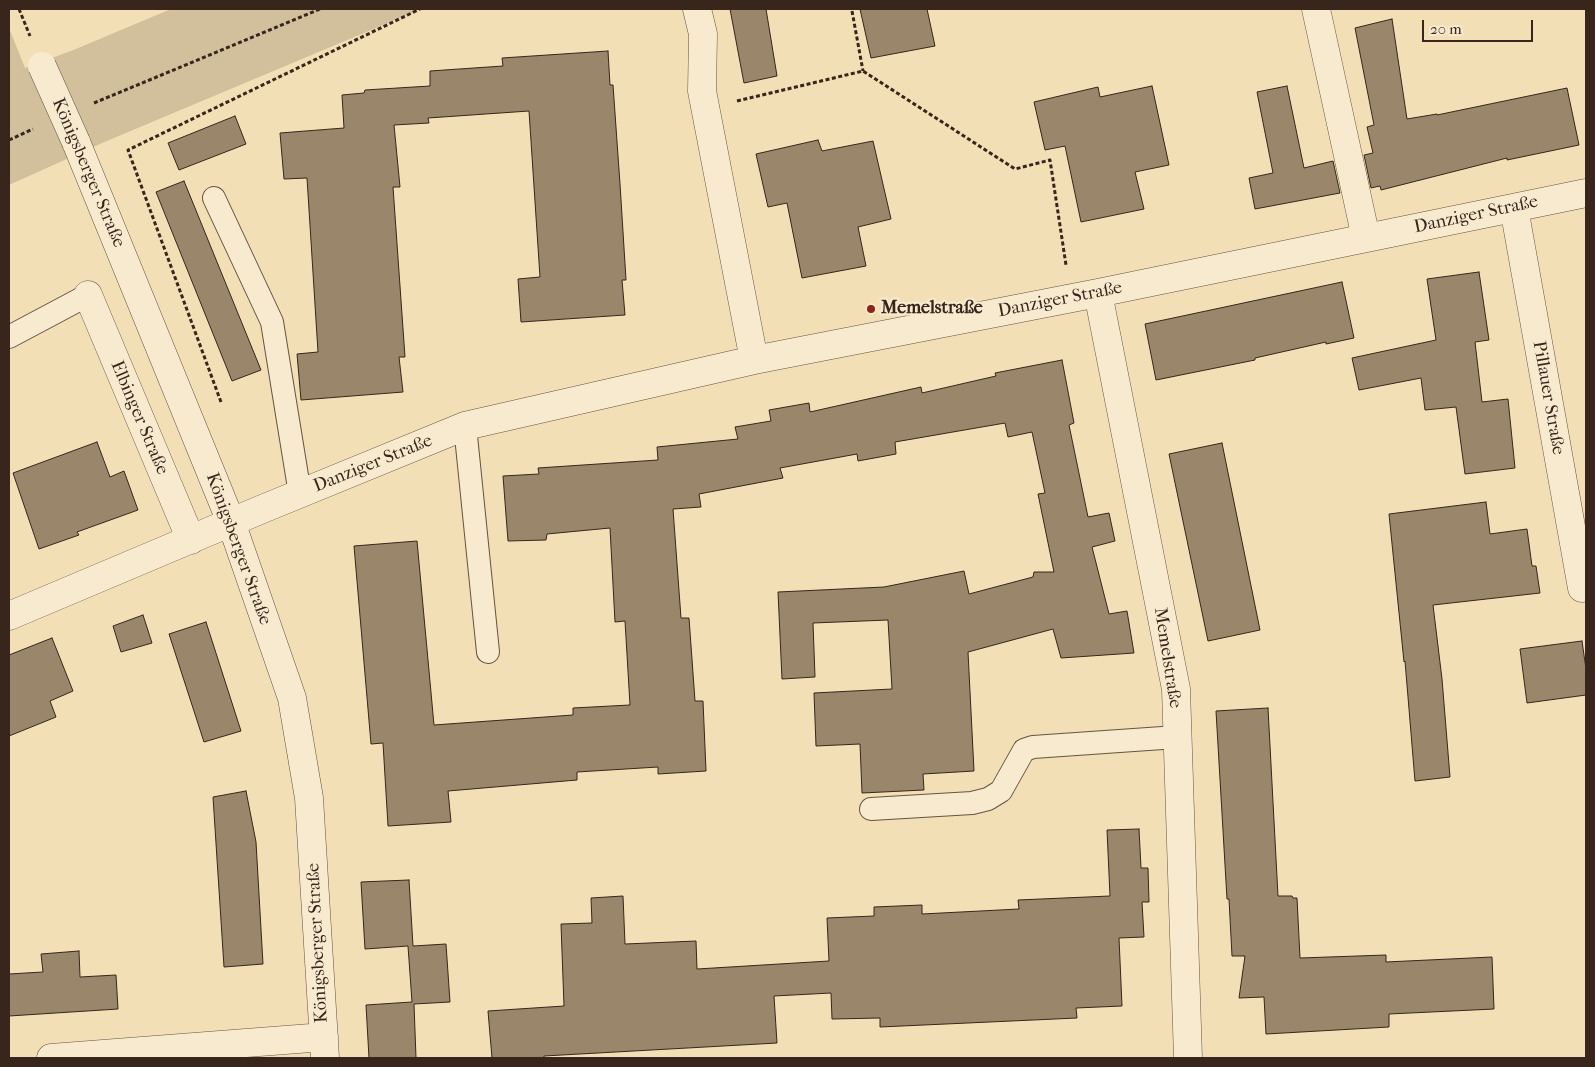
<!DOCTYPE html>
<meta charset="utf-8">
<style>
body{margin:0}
#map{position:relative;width:1595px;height:1067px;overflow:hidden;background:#f2dfb5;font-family:"IM FELL French Canon",serif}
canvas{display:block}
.frame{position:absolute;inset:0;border:10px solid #38251b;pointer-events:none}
.scale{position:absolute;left:1422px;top:20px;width:111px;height:22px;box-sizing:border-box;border:2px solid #38251b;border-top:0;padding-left:6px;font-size:15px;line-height:18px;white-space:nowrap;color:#38251b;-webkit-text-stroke:4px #f7eacf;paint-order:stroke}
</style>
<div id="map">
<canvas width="1595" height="1067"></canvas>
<div class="frame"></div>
<div class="scale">20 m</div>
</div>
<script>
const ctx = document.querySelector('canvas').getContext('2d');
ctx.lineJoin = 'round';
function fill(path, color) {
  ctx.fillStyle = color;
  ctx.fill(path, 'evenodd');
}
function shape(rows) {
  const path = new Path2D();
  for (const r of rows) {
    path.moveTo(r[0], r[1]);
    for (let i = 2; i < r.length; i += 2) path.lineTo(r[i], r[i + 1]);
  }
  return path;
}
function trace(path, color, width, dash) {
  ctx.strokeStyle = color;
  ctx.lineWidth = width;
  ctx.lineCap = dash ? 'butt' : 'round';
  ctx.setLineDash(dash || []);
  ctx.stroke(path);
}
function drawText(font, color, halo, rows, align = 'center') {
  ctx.font = font + ' "IM FELL French Canon",serif';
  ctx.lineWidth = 4.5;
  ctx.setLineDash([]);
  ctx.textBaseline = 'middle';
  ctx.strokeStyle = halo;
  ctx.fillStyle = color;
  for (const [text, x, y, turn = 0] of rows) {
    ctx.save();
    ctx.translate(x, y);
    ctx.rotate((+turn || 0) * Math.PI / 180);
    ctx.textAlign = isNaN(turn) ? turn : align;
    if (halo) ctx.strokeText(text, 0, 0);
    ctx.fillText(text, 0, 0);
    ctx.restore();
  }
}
const green = shape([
 [171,9,421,9,102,143,9,185,9,28,25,68,76,49]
]);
const building = shape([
 [730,9,766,9,777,76,744,83,730,9],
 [860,9,927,9,935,46,871,58,860,9],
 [1392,19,1407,119,1437,114,1437,115,1567,88,1579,145,1507,160,1507,158,1381,190,1380,186,1371,188,1364,155,1373,153,1367,127,1374,125,1355,28,1392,19],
 [608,51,610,85,613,85,620,184,626,280,622,280,625,315,521,322,518,279,540,277,529,111,428,118,429,123,394,125,400,187,393,187,405,357,399,357,403,392,301,400,297,354,318,352,307,178,284,179,280,133,344,128,342,95,364,93,365,90,430,86,430,71,503,66,502,58,608,51],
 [1152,86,1169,165,1135,172,1144,209,1081,222,1065,146,1045,150,1034,102,1098,87,1100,97,1152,86],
 [1287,86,1304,168,1333,161,1340,193,1255,209,1249,178,1273,173,1257,92,1287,86],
 [235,116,246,144,179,170,168,143,235,116],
 [818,140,822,151,873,141,891,219,858,227,866,266,802,278,787,203,768,207,756,154,818,140],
 [184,181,261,370,232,381,156,192,184,181],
 [1479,272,1489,340,1475,342,1482,402,1508,399,1515,468,1465,474,1456,407,1425,410,1421,378,1359,390,1352,358,1436,340,1427,279,1479,272],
 [1342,282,1354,338,1326,344,1326,342,1255,358,1255,360,1156,380,1145,324,1342,282],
 [1062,360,1074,423,1069,425,1088,517,1109,513,1115,541,1092,547,1109,614,1127,611,1134,653,1061,658,1053,629,968,652,974,771,923,774,924,790,862,793,860,744,816,746,814,693,892,689,888,620,813,623,815,677,782,679,778,592,884,587,964,571,969,594,1033,577,1034,572,1054,572,1038,494,1045,493,1032,432,1008,437,1005,423,895,442,896,454,858,461,857,454,780,468,783,478,699,494,701,507,673,509,681,618,689,618,695,701,703,701,706,771,658,774,658,767,577,772,577,780,448,791,451,822,388,826,383,743,371,744,354,546,417,541,434,725,573,715,573,708,630,705,625,621,615,622,610,528,547,534,546,540,508,541,503,476,539,474,538,468,658,460,657,447,738,439,735,427,771,421,769,410,809,403,810,412,921,387,922,393,996,376,995,373,1062,360],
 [97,442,110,477,124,471,138,510,77,532,79,535,39,549,13,473,97,442],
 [1222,443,1260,630,1208,641,1169,454,1222,443],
 [1486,502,1490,534,1527,529,1532,566,1536,566,1540,593,1433,605,1442,679,1450,777,1415,781,1405,661,1404,662,1389,514,1486,502],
 [143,615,152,643,121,652,113,626,143,615],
 [206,622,241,731,204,742,169,634,206,622],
 [52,638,73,691,50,701,56,717,9,736,9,655,52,638],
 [1582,641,1586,669,1586,695,1527,703,1520,649,1582,641],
 [1268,708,1278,896,1292,896,1293,898,1297,898,1300,958,1386,955,1386,962,1492,957,1494,1009,1389,1014,1389,1027,1266,1034,1264,997,1239,998,1245,956,1232,956,1229,899,1227,899,1216,711,1268,708],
 [246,791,256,842,263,964,224,967,213,797,246,791],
 [1139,829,1141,868,1148,868,1149,902,1142,902,1144,937,1119,938,1122,1006,1076,1008,1077,1018,880,1027,880,1018,832,1019,831,993,774,996,777,1043,544,1056,544,1058,492,1058,488,1011,564,1006,561,924,592,923,591,898,623,896,625,944,696,941,697,969,829,961,827,918,874,916,874,907,922,905,922,914,1019,909,1018,900,1110,896,1107,830,1139,829],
 [409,880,413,946,446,944,450,1002,414,1004,416,1058,369,1058,366,1005,412,1002,408,946,365,949,361,882,409,880],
 [79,951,80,977,116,975,118,1009,9,1016,9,974,43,972,41,954,79,951]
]);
const path = shape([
 [19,9,30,36],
 [852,11,863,71],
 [737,101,863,71,1015,169,1050,160,1066,265],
 [94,103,320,9],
 [9,140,33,129],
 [221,402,128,150,420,9]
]);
const service = shape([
 [214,198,272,322,300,494],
 [9,337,88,295],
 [465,426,488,652],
 [871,809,972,803,988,799,1001,791,1024,750,1033,747,1177,737]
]);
const minor = shape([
 [697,9,703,34,702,91,754,360],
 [1316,9,1366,238],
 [76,142,231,522,292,698,309,798,325,1058],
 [1514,208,1582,588],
 [1098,293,1176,689,1188,1058],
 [88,295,191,540],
 [9,616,260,510,465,426,754,360,1098,293,1586,193],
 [51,1058,324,1037]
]);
const minorBridge = shape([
 [42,66,76,142]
]);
const markers = [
 [871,309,5,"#8f2418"]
];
const streetNames = [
 ["Königsberger Straße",88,173,67],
 ["Danziger Straße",1476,215,-12],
 ["Danziger Straße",1060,300,-11],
 ["Pillauer Straße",1548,398,80],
 ["Elbinger Straße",139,418,67],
 ["Danziger Straße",373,464,-22],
 ["Königsberger Straße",238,549,70],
 ["Memelstraße",1167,658,81],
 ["Königsberger Straße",318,943,-93]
];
const poiNames = [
 ["Memelstraße",881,309]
];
fill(green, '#d2bf9b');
fill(building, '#99866b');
trace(building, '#38251b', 1);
trace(service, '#665442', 24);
trace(minor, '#665442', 29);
trace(path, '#38251b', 3, [4, 2.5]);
trace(service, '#f7eacf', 22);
trace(minor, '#f7eacf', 28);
trace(minorBridge, '#665442', 29, []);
trace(minorBridge, '#f7eacf', 28);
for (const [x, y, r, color] of markers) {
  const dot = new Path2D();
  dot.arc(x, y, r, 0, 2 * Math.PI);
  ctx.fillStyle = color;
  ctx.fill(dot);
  trace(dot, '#f7eacf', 2);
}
drawText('18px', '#38251b', '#f7eacf', streetNames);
drawText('bold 18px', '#38251b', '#f7eacf', poiNames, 'left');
</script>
